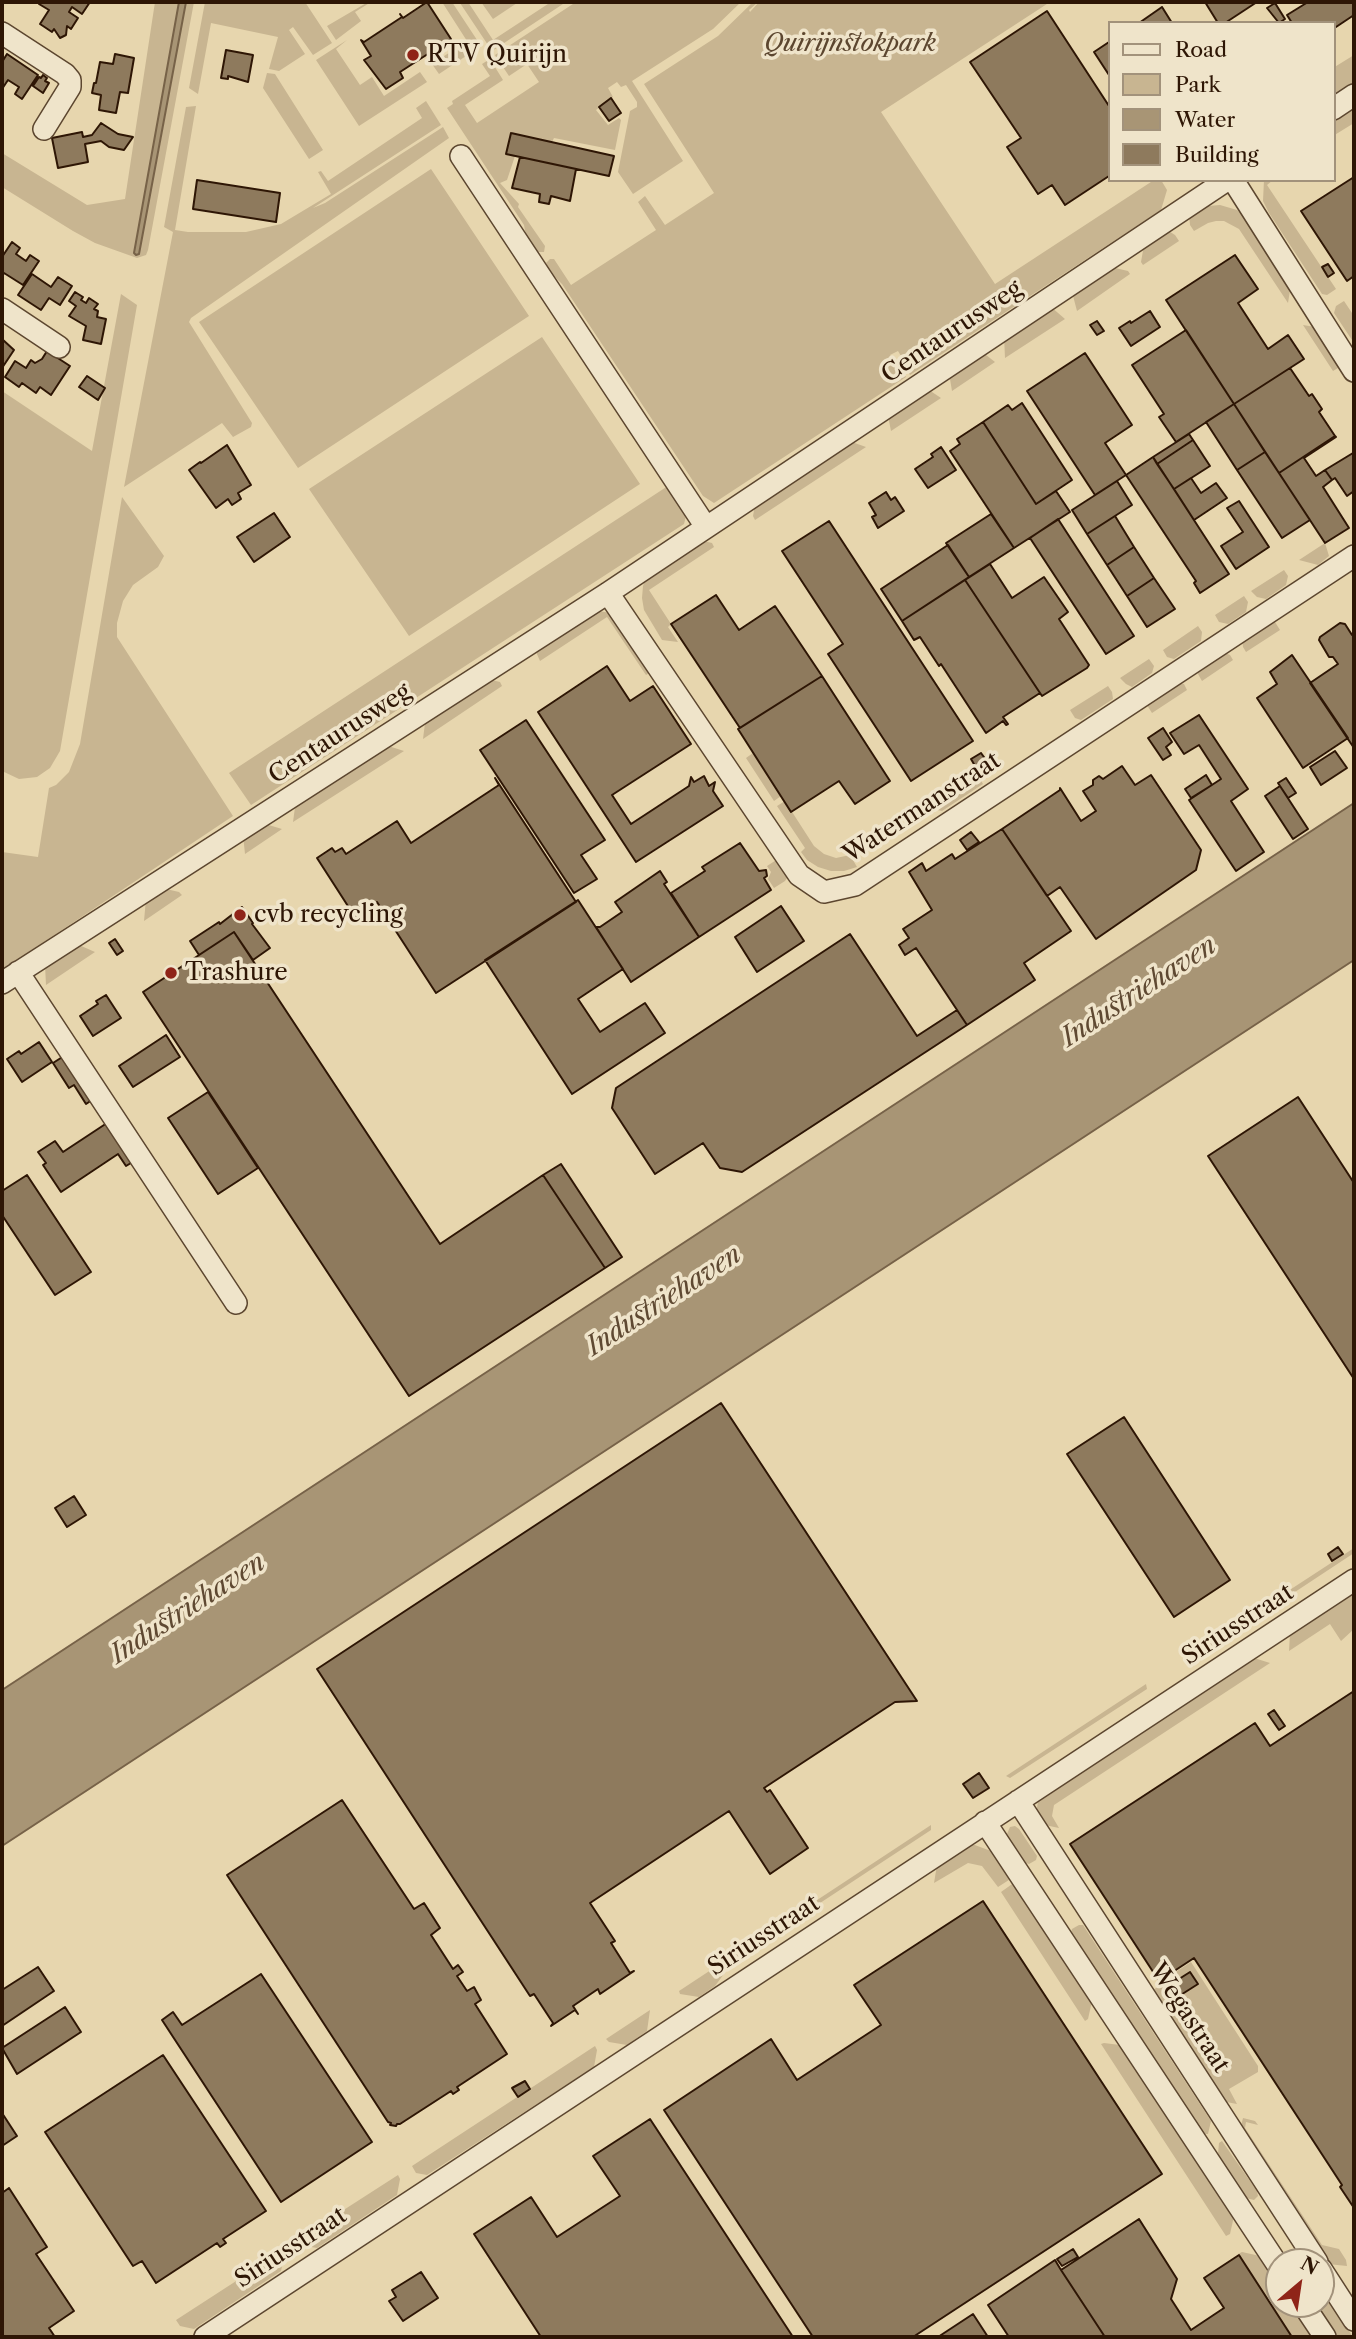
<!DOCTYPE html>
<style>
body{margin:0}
#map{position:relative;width:1356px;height:2339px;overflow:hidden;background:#e7d6ae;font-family:"Libre Caslon Text",serif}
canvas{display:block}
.frame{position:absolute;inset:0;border:4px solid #2e1605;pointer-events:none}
.legend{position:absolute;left:1108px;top:21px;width:228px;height:161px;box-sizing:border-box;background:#efe4ca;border:2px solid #a2927b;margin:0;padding:9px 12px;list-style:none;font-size:21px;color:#2e1605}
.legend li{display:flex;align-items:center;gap:14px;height:35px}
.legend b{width:35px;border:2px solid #a2927b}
.north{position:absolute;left:1265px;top:2248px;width:70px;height:70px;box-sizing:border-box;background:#efe4ca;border:2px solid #a2927b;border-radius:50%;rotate:29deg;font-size:19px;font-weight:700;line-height:28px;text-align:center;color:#2e1605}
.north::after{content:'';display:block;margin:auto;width:24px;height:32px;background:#8f2418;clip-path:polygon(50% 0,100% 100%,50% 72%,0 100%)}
</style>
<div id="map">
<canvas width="1356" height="2339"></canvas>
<div class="frame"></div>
<ul class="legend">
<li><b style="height:9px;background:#efe4ca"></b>Road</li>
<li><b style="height:19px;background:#c8b591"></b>Park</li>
<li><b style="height:19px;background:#a89575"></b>Water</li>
<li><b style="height:19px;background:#8e7a5d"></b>Building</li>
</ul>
<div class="north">N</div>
</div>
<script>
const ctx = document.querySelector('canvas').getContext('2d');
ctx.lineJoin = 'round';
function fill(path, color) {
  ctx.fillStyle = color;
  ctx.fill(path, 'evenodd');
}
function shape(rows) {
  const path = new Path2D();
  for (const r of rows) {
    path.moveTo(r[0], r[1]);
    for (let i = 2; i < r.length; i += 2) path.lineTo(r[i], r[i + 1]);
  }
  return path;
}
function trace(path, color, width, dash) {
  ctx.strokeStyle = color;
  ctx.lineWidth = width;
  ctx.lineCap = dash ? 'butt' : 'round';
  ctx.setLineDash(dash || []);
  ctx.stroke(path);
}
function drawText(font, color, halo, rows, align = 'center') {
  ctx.font = font + ' "Libre Caslon Text",serif';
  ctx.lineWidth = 7;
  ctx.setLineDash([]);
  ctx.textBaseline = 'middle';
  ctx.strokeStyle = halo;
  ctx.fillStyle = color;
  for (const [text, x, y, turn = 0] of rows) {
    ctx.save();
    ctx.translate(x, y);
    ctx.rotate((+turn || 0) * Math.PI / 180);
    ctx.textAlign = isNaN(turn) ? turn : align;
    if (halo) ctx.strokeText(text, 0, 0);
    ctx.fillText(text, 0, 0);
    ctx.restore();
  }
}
const green = shape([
 [155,2,179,2,135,255,157,161,186,2,194,2,148,250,146,255,137,258,95,243,73,231,2,187,2,153,87,205,125,199],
 [205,2,305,2,332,43,313,55,293,27,289,30,305,54,279,71,269,69,278,37,211,23,198,94,189,88],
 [368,2,371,2,355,12,361,21,336,40,327,26],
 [442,2,452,2,481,46,439,74,432,64,467,41],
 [462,2,468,2,493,40,551,2,566,2,492,51,460,3],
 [481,2,516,2,517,3,493,19],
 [576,2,741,2,713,29,632,81,683,161,633,194,618,172,630,111,637,107,637,102,626,85,621,87,617,82,608,88,613,97,596,110,608,125,619,118,621,120,615,150,554,138,552,142,511,134,507,154,515,156,507,180,500,183,519,204,518,207,545,246,544,252,537,252,526,236,524,225,447,108,453,104,452,101,490,76,482,64,490,59,503,80,465,105,477,123,539,82,527,64,509,76,495,55],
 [753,2,758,2,749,10,750,12,759,2,1050,2,881,112,995,284,1154,180,1161,180,1167,190,1161,210,910,375,899,357,901,356,898,351,890,355,906,377,714,503,703,496,562,284,548,270,546,263,550,259,554,259,571,285,656,230,638,202,645,196,665,225,714,193,644,84,718,36],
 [347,40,336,49,360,85,372,77,384,96,420,72,427,82,359,126,316,60],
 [1354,55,1354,84,1333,98,1333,68],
 [267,73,275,74,323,150,309,159,263,88],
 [426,101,441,125,313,208,325,203,443,127,449,138,191,318,189,322,252,423,251,427,233,437,222,423,124,487,173,232,164,227,186,107,196,106,175,230,188,232,246,232,281,224,331,194,318,172,321,171,328,181,422,118,416,108],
 [1351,109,1354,110,1354,123,1333,136,1333,121],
 [431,169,529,316,298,468,199,322],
 [1264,180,1273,180,1267,185,1336,289,1327,295,1322,294,1269,213,1263,201],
 [1220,205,1237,210,1247,218,1291,284,1288,303,1239,229,1224,221,1216,221,1208,223,1194,231,1190,225,1189,215,1208,206],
 [1167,230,1175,235,1179,241,1143,265,1141,262,1144,245],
 [1111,267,1128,271,1130,274,1077,311,1072,292],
 [121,294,137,305,60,751,50,768,37,777,19,779,2,771,2,391,92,451],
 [1344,301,1354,316,1354,343,1334,313,1336,306],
 [1050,306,1065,319,1005,358,1004,336],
 [1303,325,1321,328,1340,358,1338,368,1333,371],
 [542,337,640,484,409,636,309,489],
 [981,351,995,362,952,391,949,373],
 [926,388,941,398,891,431,888,416],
 [849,441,866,447,755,520,753,516,756,500],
 [674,482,688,508,684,524,251,805,229,773],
 [122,497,164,556,158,567,133,585,123,601,117,623,117,637,233,816,2,970,2,852,38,857,49,788,56,785,69,772,80,744],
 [695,539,712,543,714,547,649,590,671,624,668,627,678,642,662,640,644,610,642,598,643,586,645,580],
 [1325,543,1329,556,1318,565,1299,560],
 [1284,570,1288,576,1286,585,1266,599,1257,597,1251,591],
 [1244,596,1248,602,1246,612,1228,624,1219,622,1215,615],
 [598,611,611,613,653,671,646,675,607,617,540,661,533,645],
 [1268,621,1275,622,1280,630,1246,652,1243,647,1242,638],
 [1198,626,1202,632,1201,641,1174,659,1167,657,1163,650],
 [1221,651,1230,655,1233,660,1202,681,1198,674,1199,666],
 [1149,659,1154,666,1152,673,1132,687,1126,684,1120,678],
 [483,678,500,682,502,686,423,739,426,715],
 [1175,682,1184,684,1187,690,1152,713,1145,702],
 [1108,686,1112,692,1113,699,1081,720,1075,718,1070,710],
 [382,744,404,751,293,822,296,800],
 [753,753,781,796,774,801,746,758],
 [976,772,983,784,942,811,933,809,929,803],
 [785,801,814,846,824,854,836,858,850,855,857,867,844,871,831,871,818,867,807,860,801,852,805,848,777,806],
 [262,823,282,829,245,854,243,835],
 [781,857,789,875,785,881,774,888,768,879,771,872,767,866],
 [162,888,179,892,182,895,144,921,146,899],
 [79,945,95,952,46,985,45,965],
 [1354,1548,1354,1553,1192,1660,1188,1659,1187,1657],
 [1354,1591,1354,1629,1341,1641,1330,1624,1289,1651,1290,1633],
 [1254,1658,1270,1663,1054,1805,1052,1816,1059,1828,1040,1824,1036,1815,1038,1801],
 [1146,1684,1147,1689,1010,1778,1006,1776],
 [931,1825,931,1830,735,1959,715,1986,699,1997,680,1994,679,1991],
 [1015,1826,1019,1829,1037,1856,1036,1860,1029,1864,1026,1863,1007,1834,1010,1827],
 [972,1844,991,1851,1012,1878,998,1887,982,1866,968,1863,934,1883,937,1865],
 [1015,1882,1092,2001,1088,2019,1085,2021,1001,1892],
 [1079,1925,1083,1925,1211,2121,1208,2134,1204,2134,1071,1933,1072,1929],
 [1191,1962,1258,2066,1258,2072,1229,2089,1237,2104,1221,2101,1150,1992,1159,1986,1159,1983],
 [1190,1972,1198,1984,1176,1998,1169,1986],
 [650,2010,647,2031,627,2045,609,2042,606,2039],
 [1104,2043,1120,2045,1234,2216,1230,2234,1226,2236,1101,2044],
 [595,2046,597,2050,594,2067,427,2175,416,2173,412,2166],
 [1243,2118,1255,2121,1258,2125,1246,2122,1245,2128,1322,2245,1339,2249,1346,2260,1347,2266,1328,2264,1240,2130],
 [1222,2141,1257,2191,1258,2196,1254,2200,1246,2198,1218,2154,1219,2143],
 [398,2175,400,2179,397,2195,317,2248,300,2245,297,2240],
 [284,2250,285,2253,281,2271,194,2329,180,2326,176,2320],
 [1242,2252,1260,2256,1279,2285,1279,2304,1292,2304,1313,2337,1292,2337,1238,2254],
 [1321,2289,1353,2337,1337,2337,1316,2304,1321,2304]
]);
const water = shape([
 [179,2,186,2,139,254,136,255,134,253,179,2],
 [1354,803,1354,960,2,1846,2,1690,1354,803]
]);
const building = shape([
 [41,2,90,2,82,14,72,7,69,12,78,18,71,29,67,26,66,35,60,38,54,29,52,32,40,24,49,10,39,4,41,2],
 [427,2,451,39,400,72,403,78,386,89,364,60,371,56,361,40,364,42,402,17,400,14,403,18,427,2],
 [1205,2,1257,2,1225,23,1218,23,1205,2],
 [1308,2,1354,2,1354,15,1333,29,1333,23,1292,23,1287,15,1308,2],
 [1275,3,1285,19,1279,23,1267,8,1275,3],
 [1162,7,1172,23,1139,23,1162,7],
 [1047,11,1109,106,1109,176,1065,205,1052,185,1038,194,1007,147,1021,138,970,62,1047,11],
 [1109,42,1109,75,1094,52,1109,42],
 [226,50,253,55,248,82,228,76,228,79,221,78,226,50],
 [7,54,38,75,22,99,15,94,19,87,8,80,2,89,2,62,7,54],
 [115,54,134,58,128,93,120,92,116,113,99,110,101,95,92,93,94,83,96,83,100,62,113,64,115,54],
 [43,75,47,78,45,81,49,83,43,93,33,86,39,77,41,78,43,75],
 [611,98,621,113,609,121,599,107,611,98],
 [101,123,118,134,133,137,124,150,109,147,101,141,85,144,88,162,58,168,52,138,82,132,83,137,92,135,101,123],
 [511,133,614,156,609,176,506,154,511,133],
 [520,157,576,169,570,201,551,196,549,204,539,202,540,194,512,188,520,157],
 [1354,177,1354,276,1347,281,1301,211,1354,177],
 [197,180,280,193,276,222,193,209,197,180],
 [12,242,20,248,16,254,26,261,30,255,39,261,23,285,4,273,2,276,2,257,12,242],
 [1235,255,1258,289,1238,303,1268,349,1288,335,1304,359,1234,404,1166,300,1235,255],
 [1328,264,1334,273,1328,277,1322,267,1328,264],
 [32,274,51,287,58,277,72,286,60,305,49,298,41,310,18,295,32,274],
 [75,292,83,297,81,300,86,303,89,298,98,304,94,309,98,311,97,317,106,319,101,344,83,340,86,326,69,316,76,306,69,301,75,292],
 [1150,311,1160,327,1131,346,1119,328,1130,321,1131,323,1150,311],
 [1097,321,1104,331,1097,335,1090,325,1097,321],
 [1186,330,1234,404,1176,442,1159,417,1164,414,1132,365,1186,330],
 [2,339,14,350,2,368,2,339],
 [47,351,70,366,51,395,40,387,36,393,22,383,19,387,5,377,15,361,26,368,31,360,35,363,42,359,47,351],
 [1085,353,1132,425,1105,443,1126,475,1095,495,1027,391,1085,353],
 [1290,368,1309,396,1312,394,1322,409,1319,412,1335,436,1279,473,1234,404,1290,368],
 [87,376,105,388,98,400,79,387,87,376],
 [1022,403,1072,480,1036,504,983,422,1008,405,1012,410,1022,403],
 [1234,404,1265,452,1237,470,1206,422,1234,404],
 [983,422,1036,504,1056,491,1070,512,1014,548,950,451,960,444,957,439,983,422],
 [1189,434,1193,440,1157,464,1153,457,1189,434],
 [1335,436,1336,437,1304,458,1316,476,1325,470,1332,480,1323,487,1349,528,1325,543,1279,473,1335,436],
 [1193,440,1210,466,1174,489,1157,464,1193,440],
 [227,445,251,485,238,493,241,499,232,505,228,499,216,508,189,470,200,462,201,463,227,445],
 [941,447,956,470,928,488,915,469,933,457,931,454,941,447],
 [1265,452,1310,520,1282,538,1237,470,1265,452],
 [1353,453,1354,491,1347,496,1335,478,1332,480,1325,470,1353,453],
 [1153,457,1229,574,1200,593,1194,583,1196,581,1126,475,1153,457],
 [1191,478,1201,493,1216,483,1227,498,1194,520,1174,489,1191,478],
 [1117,481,1132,505,1087,534,1072,510,1117,481],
 [886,492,891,500,895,497,904,511,878,528,872,517,876,515,869,503,886,492],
 [1239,501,1269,547,1236,569,1221,546,1243,532,1227,508,1239,501],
 [274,513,290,537,254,562,237,537,274,513],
 [991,514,1014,548,969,577,946,543,991,514],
 [1115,516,1134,547,1107,565,1087,534,1115,516],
 [1058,519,1134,636,1106,654,1030,538,1058,519],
 [829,521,973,741,911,781,828,654,843,644,782,551,829,521],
 [948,545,969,577,902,621,881,589,948,545],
 [1134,547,1154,578,1127,596,1107,565,1134,547],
 [990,564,1012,598,1044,577,1068,612,1059,619,1089,665,1087,668,1042,696,965,580,990,564],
 [1154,578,1175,609,1147,627,1127,596,1154,578],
 [965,580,1040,693,1003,717,1008,724,1006,725,1003,721,986,733,941,664,939,666,920,637,914,640,902,621,965,580],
 [716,595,739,630,775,606,822,676,740,728,671,624,716,595],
 [1340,623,1345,624,1352,635,1354,634,1354,748,1310,683,1338,664,1333,657,1329,657,1319,640,1320,637,1340,623],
 [1292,655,1348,738,1303,768,1257,698,1277,684,1270,672,1292,655],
 [607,666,630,701,653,686,691,744,612,795,631,824,689,786,691,777,694,782,704,776,709,786,715,782,713,791,723,806,636,862,538,712,607,666],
 [822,676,890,781,855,804,839,781,791,812,738,729,822,676],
 [1199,715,1248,789,1231,801,1264,852,1236,871,1189,800,1221,779,1199,745,1184,754,1170,733,1199,715],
 [526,720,605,840,581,855,597,879,574,893,480,750,526,720],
 [1163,728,1172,742,1166,747,1171,755,1163,760,1148,738,1163,728],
 [1335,751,1347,768,1321,785,1310,767,1335,751],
 [981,753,989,764,978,771,971,759,981,753],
 [1122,766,1135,785,1151,775,1201,850,1196,870,1096,939,1060,887,1047,896,1002,829,1060,790,1060,788,1081,821,1096,811,1083,791,1093,785,1093,780,1099,776,1103,779,1122,766],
 [1206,775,1212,785,1191,798,1185,789,1206,775],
 [495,778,576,902,436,993,377,902,355,917,317,858,332,848,335,852,342,848,346,854,397,821,411,843,499,785,495,778],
 [1286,778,1296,793,1288,798,1278,783,1286,778],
 [1280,786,1308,829,1293,839,1265,796,1280,786],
 [1002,829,1071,931,1024,963,1035,980,967,1025,916,948,905,955,899,945,909,938,903,929,932,910,909,872,922,863,926,871,952,854,955,859,1002,829],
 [971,832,979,842,967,850,960,840,971,832],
 [740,843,759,871,766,870,767,876,764,878,771,890,699,937,671,893,705,871,702,867,740,843],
 [660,871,667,882,664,884,699,937,631,982,596,927,600,927,622,912,615,902,660,871],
 [578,900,623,969,578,999,600,1032,645,1003,665,1033,572,1094,485,960,578,900],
 [781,906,804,941,757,972,735,937,781,906],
 [242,907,253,923,252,924,270,948,253,960,234,932,199,955,190,941,219,922,220,924,242,907],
 [234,932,440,1244,543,1175,605,1268,409,1396,143,992,234,932],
 [850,934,917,1036,957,1010,967,1025,742,1172,720,1168,703,1143,655,1174,612,1108,616,1088,850,934],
 [115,939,123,951,117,955,109,943,115,939],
 [106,995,121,1018,93,1036,80,1016,98,1004,96,1001,106,995],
 [166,1035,180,1057,133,1087,119,1066,166,1035],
 [39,1042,52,1062,22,1082,7,1059,19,1051,21,1054,39,1042],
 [67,1054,95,1098,86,1104,74,1085,69,1088,53,1063,67,1054],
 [208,1092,258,1168,218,1194,168,1118,208,1092],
 [1298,1097,1354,1183,1354,1379,1208,1156,1298,1097],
 [110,1121,136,1160,126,1166,118,1154,61,1192,43,1165,46,1163,38,1152,55,1141,63,1152,110,1121],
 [561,1164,622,1257,605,1268,543,1175,561,1164],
 [27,1175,91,1272,55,1295,2,1215,2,1191,27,1175],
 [721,1403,917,1701,895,1702,764,1788,767,1792,770,1790,808,1848,770,1874,729,1811,590,1903,615,1941,611,1943,630,1973,634,1971,600,1994,598,1989,573,2006,578,2014,575,2010,551,2026,553,2023,534,1994,530,1996,317,1669,721,1403],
 [1124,1417,1230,1580,1174,1617,1067,1454,1124,1417],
 [74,1496,86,1515,67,1527,55,1508,74,1496],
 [1338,1547,1343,1554,1332,1561,1328,1554,1338,1547],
 [1354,1691,1354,2208,1340,2187,1342,2185,1194,1958,1159,1981,1070,1844,1255,1723,1270,1746,1354,1691],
 [1274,1710,1285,1726,1279,1730,1268,1714,1274,1710],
 [979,1773,989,1788,973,1798,963,1784,979,1773],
 [342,1800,414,1909,424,1903,440,1928,431,1935,453,1969,458,1965,463,1972,457,1976,467,1991,474,1987,481,2000,475,2004,507,2054,457,2087,459,2090,453,2094,451,2091,400,2124,397,2124,396,2126,390,2125,391,2123,388,2122,227,1875,342,1800],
 [983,1901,1162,2174,913,2337,813,2337,664,2110,771,2039,797,2080,881,2025,854,1985,983,1901],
 [38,1967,54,1991,2,2026,2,1990,38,1967],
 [1190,1972,1198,1984,1176,1998,1168,1986,1190,1972],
 [261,1974,372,2142,281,2202,162,2020,173,2012,182,2025,261,1974],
 [65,2007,81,2032,17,2074,2,2048,65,2007],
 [163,2055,266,2211,223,2239,226,2243,220,2247,217,2243,156,2283,142,2261,133,2266,45,2132,163,2055],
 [525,2081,530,2089,518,2097,512,2088,525,2081],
 [2,2113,17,2136,2,2146,2,2113],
 [650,2119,793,2337,541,2337,474,2234,531,2197,557,2237,620,2196,593,2156,650,2119],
 [9,2188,47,2247,36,2254,74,2311,49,2328,55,2337,2,2337,2,2193,9,2188],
 [1139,2219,1177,2279,1171,2299,1191,2330,1224,2308,1204,2278,1239,2255,1292,2337,1105,2337,1061,2270,1139,2219],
 [1073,2249,1078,2257,1062,2266,1057,2259,1073,2249],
 [1055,2260,1061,2270,1105,2337,1009,2337,988,2305,1055,2260],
 [421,2272,438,2298,403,2321,389,2301,396,2297,392,2290,421,2272],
 [973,2314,988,2337,938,2337,973,2314]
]);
const minor = shape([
 [2,33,65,74,70,80,70,87,44,129],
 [1333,109,1354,95],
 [461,156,706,527],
 [1233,180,1354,371],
 [2,309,59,347],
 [608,593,799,875,824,892,855,885,1354,556],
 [18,972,236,1303],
 [2,983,608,593,1227,180],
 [1018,1801,1317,2262],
 [985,1822,1279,2267],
 [1321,2269,1354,2320],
 [1303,2304,1325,2337],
 [205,2337,1354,1580]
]);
const markers = [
 [413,55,7,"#8f2418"],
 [240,915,7,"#8f2418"],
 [171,973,7,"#8f2418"]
];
const parkNames = [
 ["Quirijnstokpark",850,44]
];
const poiNames = [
 ["RTV Quirijn",427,55],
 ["cvb recycling",254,915],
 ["Trashure",185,973]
];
const streetNames = [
 ["Centaurusweg",952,332,-34],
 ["Centaurusweg",340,734,-33],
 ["Watermanstraat",922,808,-33],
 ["Siriusstraat",1238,1625,-33],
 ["Siriusstraat",764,1936,-33],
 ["Wegastraat",1189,2018,57],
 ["Siriusstraat",291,2248,-33]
];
const waterNames = [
 ["Industriehaven",1139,992,-33],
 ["Industriehaven",664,1301,-33],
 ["Industriehaven",188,1609,-33]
];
fill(green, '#c8b591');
fill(water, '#a89575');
trace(water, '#776248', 2);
fill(building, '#8e7a5d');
trace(building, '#2e1605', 2);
trace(minor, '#5c462f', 24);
trace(minor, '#efe4ca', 21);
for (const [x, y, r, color] of markers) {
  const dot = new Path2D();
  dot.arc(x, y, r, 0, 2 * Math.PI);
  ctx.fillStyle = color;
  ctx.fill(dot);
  trace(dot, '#efe4ca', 2.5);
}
drawText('italic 24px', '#5c462f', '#efe4ca', parkNames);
drawText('24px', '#2e1605', '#efe4ca', poiNames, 'left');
drawText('24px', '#2e1605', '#efe4ca', streetNames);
drawText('italic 26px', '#5f4932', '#efe4ca', waterNames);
</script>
